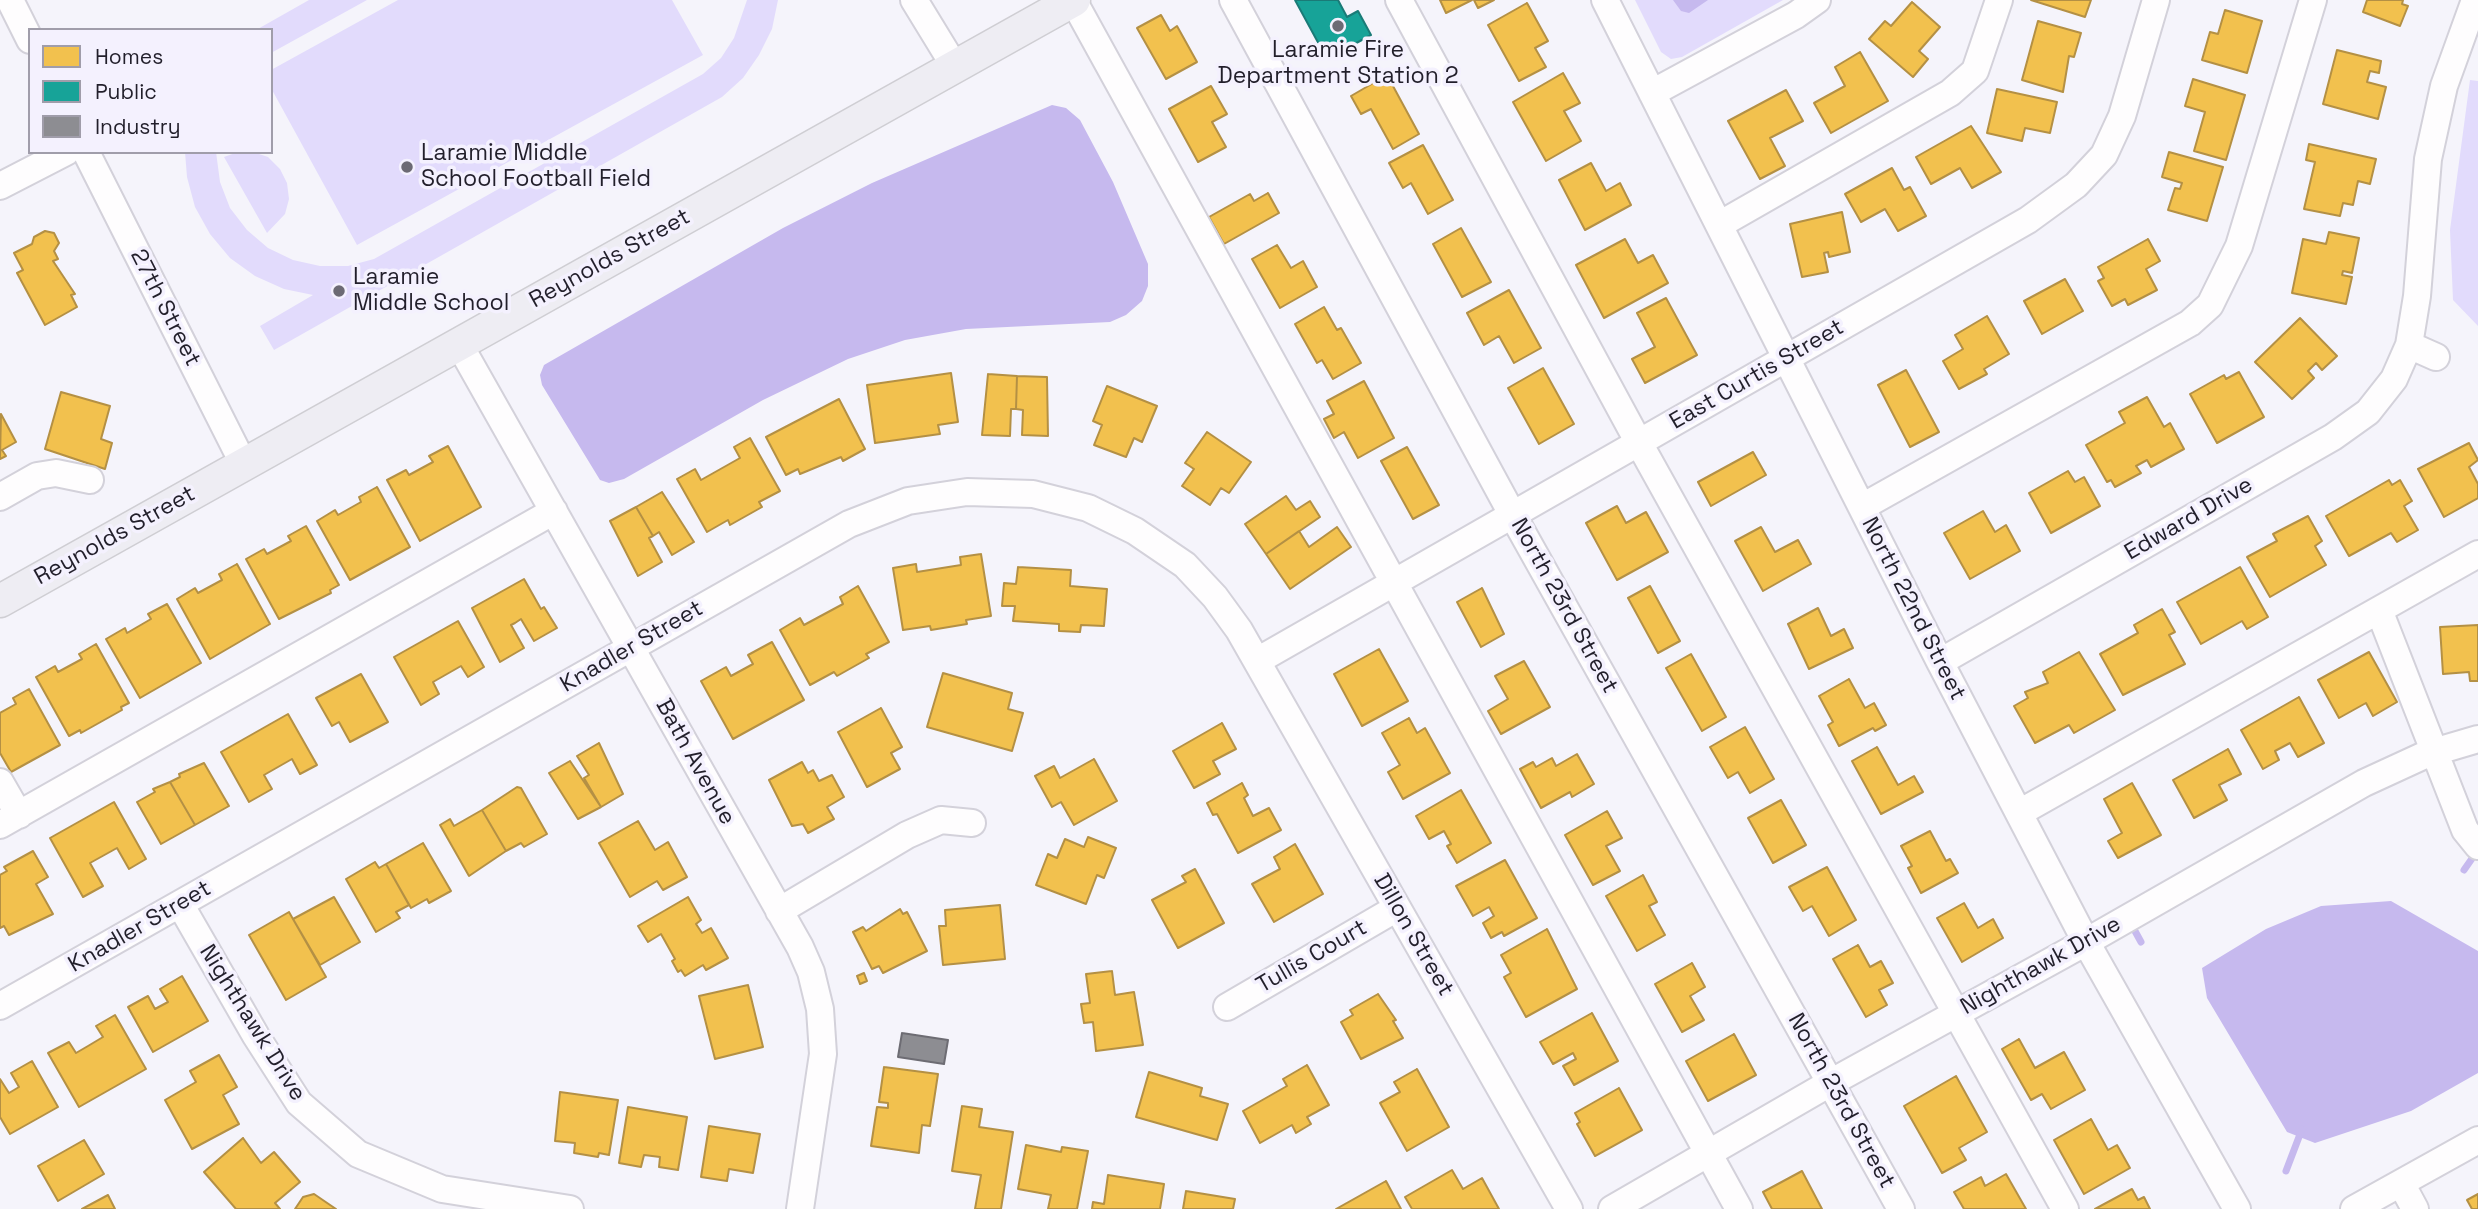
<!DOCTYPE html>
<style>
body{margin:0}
#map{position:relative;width:2478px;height:1209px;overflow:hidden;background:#f5f4fb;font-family:"Space Grotesk",sans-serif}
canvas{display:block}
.legend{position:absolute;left:28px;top:28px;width:245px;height:126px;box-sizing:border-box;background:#f4f1fe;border:2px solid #a09daa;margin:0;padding:9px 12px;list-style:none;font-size:21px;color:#221f2b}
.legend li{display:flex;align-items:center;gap:14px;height:35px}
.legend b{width:35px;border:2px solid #a09daa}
</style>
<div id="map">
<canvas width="2478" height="1209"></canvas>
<ul class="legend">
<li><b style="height:19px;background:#f2c14e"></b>Homes</li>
<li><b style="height:19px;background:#17a398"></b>Public</li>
<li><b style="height:19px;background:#8d8d92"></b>Industry</li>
</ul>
</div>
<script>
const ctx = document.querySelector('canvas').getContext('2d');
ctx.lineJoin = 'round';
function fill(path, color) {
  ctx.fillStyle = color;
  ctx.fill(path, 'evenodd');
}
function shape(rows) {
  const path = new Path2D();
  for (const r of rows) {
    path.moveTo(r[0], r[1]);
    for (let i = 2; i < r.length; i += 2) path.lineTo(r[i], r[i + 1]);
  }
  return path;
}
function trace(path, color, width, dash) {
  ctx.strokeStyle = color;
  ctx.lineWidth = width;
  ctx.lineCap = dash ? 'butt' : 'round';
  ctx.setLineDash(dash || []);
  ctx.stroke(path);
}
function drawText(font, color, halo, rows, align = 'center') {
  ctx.font = font + ' "Space Grotesk",sans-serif';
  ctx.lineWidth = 7;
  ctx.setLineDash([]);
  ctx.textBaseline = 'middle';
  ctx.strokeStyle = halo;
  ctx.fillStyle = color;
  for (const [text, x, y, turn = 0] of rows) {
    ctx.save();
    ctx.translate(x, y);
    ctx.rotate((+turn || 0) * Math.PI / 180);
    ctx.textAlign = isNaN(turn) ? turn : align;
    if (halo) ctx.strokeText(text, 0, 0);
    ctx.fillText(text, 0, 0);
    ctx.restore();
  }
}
const green = shape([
 [309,0,367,0,271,53,271,30,256,30],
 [398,0,672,0,703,55,357,245,271,88,271,70],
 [747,0,778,0,772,29,759,55,743,78,722,97,274,350,260,326,313,295,284,289,255,276,230,258,210,234,195,207,187,177,185,152,216,152,220,182,230,208,247,230,268,248,293,260,320,266,348,266,374,259,703,74,721,58,734,38],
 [1635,0,1783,0,1682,57,1671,59,1661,52],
 [2470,80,2478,81,2478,326,2453,300,2450,230],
 [238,152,253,152,268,157,280,169,287,183,289,199,285,214,267,233,224,157]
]);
const water = shape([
 [1673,0,1708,0,1689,13,1681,11],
 [1052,105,1066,108,1080,120,1113,182,1148,264,1148,286,1142,301,1126,315,1110,322,966,329,905,340,848,359,763,400,624,479,609,483,600,480,542,385,540,375,544,365,783,228,872,183],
 [2391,901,2478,951,2478,1073,2411,1111,2315,1143,2287,1132,2207,998,2202,968,2266,929,2321,906]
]);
const homes = shape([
 [1440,0,1472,0,1446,13,1440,0],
 [1474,0,1494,0,1478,8,1474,0],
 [2031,0,2091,0,2085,17,2031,0],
 [2367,0,2403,0,2402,4,2408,6,2400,26,2363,12,2367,0],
 [1912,2,1940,27,1919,51,1928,59,1913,77,1869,39,1885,21,1891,26,1912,2],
 [1527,3,1548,41,1535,48,1546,67,1519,81,1488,25,1527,3],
 [2225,10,2262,21,2247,73,2202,60,2210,32,2218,34,2225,10],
 [1161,15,1170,31,1177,26,1197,62,1166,79,1137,28,1161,15],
 [2038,21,2081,33,2074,57,2069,56,2063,92,2022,80,2038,21],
 [2337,50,2381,61,2379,73,2370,71,2367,82,2386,87,2378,119,2323,104,2337,50],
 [1860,52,1888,101,1831,133,1814,103,1845,86,1835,67,1860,52],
 [1563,73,1580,103,1564,111,1581,141,1546,161,1513,102,1563,73],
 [1387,75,1419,134,1393,149,1371,109,1361,114,1351,96,1387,75],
 [2193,79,2245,95,2226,160,2194,151,2205,112,2185,106,2193,79],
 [1211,86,1227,114,1212,122,1226,147,1198,162,1169,109,1211,86],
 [1997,89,2057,102,2050,133,2025,128,2022,141,1987,133,1997,89],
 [1786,90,1803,121,1770,138,1785,166,1760,179,1728,121,1786,90],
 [1971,126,2001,172,1972,188,1960,168,1931,184,1916,157,1971,126],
 [2309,144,2376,159,2370,184,2358,181,2353,205,2343,203,2340,216,2304,209,2315,162,2306,160,2309,144],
 [1423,145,1453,200,1428,214,1411,183,1403,188,1389,163,1423,145],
 [2169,152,2223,167,2207,221,2168,210,2175,188,2180,189,2182,183,2162,177,2169,152],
 [1591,163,1606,191,1620,183,1631,205,1585,230,1559,180,1591,163],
 [1892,168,1904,190,1910,187,1926,216,1898,231,1885,209,1861,222,1845,194,1892,168],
 [1268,193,1279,213,1224,244,1209,217,1250,194,1254,201,1268,193],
 [1842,212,1850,252,1829,257,1828,252,1824,253,1828,272,1802,277,1790,224,1842,212],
 [1461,228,1491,282,1462,297,1433,244,1461,228],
 [45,231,54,233,59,243,54,251,58,259,53,261,75,294,71,295,77,307,45,325,17,273,23,270,14,253,32,244,34,237,45,231],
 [2329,232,2359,238,2352,273,2343,271,2342,275,2352,277,2346,304,2292,293,2303,239,2326,244,2329,232],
 [1625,239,1638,263,1653,255,1668,283,1604,318,1576,265,1625,239],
 [2148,239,2160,261,2146,269,2157,290,2128,305,2125,299,2112,306,2098,281,2104,278,2098,267,2148,239],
 [1277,245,1291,268,1303,261,1317,287,1280,308,1252,259,1277,245],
 [2065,279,2083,311,2042,334,2024,301,2065,279],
 [1509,290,1541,348,1514,363,1499,336,1484,345,1467,313,1509,290],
 [1666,298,1697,355,1645,383,1632,359,1655,347,1637,313,1666,298],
 [1324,307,1337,330,1341,328,1361,363,1333,379,1322,360,1317,363,1295,324,1324,307],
 [1987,316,2009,354,1984,369,1987,374,1959,389,1943,361,1963,349,1955,335,1987,316],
 [2300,318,2337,356,2322,370,2316,363,2308,371,2314,378,2292,399,2255,362,2300,318],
 [1543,368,1574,424,1539,444,1508,388,1543,368],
 [1906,370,1939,432,1910,447,1878,385,1906,370],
 [2239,372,2264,417,2217,443,2190,394,2224,375,2226,379,2239,372],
 [951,373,958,422,938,425,940,434,875,443,867,385,951,373],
 [988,374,1017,376,1016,409,1011,409,1010,436,982,435,988,374],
 [1017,376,1047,377,1048,436,1022,435,1023,410,1016,409,1017,376],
 [1364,381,1394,438,1358,458,1344,432,1334,438,1324,419,1334,414,1327,401,1364,381],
 [1107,386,1157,406,1142,442,1134,438,1126,457,1094,445,1102,425,1093,421,1107,386],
 [61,392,110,406,101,439,112,443,105,469,45,449,61,392],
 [2147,397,2164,427,2170,423,2184,449,2151,467,2147,460,2136,466,2141,473,2115,487,2111,480,2107,482,2086,445,2125,423,2119,412,2147,397],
 [839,399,865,449,843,461,841,457,800,474,798,469,786,475,766,437,839,399],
 [1,414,16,442,2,450,6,456,0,459,1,414],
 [1207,432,1251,462,1229,493,1221,488,1210,505,1182,486,1194,469,1185,463,1207,432],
 [750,438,780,491,759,502,762,507,730,525,728,520,707,532,677,479,695,469,701,480,740,458,734,447,750,438],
 [2469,443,2478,460,2469,467,2478,484,2478,498,2444,517,2418,469,2469,443],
 [448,446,481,507,420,541,387,480,406,470,409,475,433,462,429,456,448,446],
 [1407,447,1439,505,1413,519,1381,461,1407,447],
 [1753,452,1766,475,1711,506,1698,482,1753,452],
 [2068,471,2075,482,2084,477,2100,506,2051,533,2029,493,2068,471],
 [2389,480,2392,485,2400,480,2412,501,2404,506,2418,530,2397,542,2391,533,2349,556,2326,516,2389,480],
 [377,487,410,547,350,580,317,521,335,510,338,515,361,502,359,497,377,487],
 [662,492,694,542,672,555,659,532,653,536,636,507,662,492],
 [1286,496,1296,510,1310,501,1320,517,1266,554,1245,524,1286,496],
 [1617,506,1626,523,1646,512,1668,552,1617,580,1586,523,1617,506],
 [636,507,653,536,649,538,662,562,638,576,610,521,636,507],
 [1983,511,1995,532,2006,525,2020,551,1970,579,1944,533,1983,511],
 [2308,516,2322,541,2315,546,2326,565,2270,597,2247,557,2277,541,2273,534,2308,516],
 [306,526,339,585,330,590,331,593,279,619,246,559,264,549,267,554,291,541,288,536,306,526],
 [1337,527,1351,547,1290,589,1266,554,1299,531,1309,547,1337,527],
 [1761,527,1775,552,1798,540,1811,564,1763,591,1735,541,1761,527],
 [981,554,991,616,966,620,967,624,931,630,930,626,903,630,893,568,916,564,917,572,961,565,960,557,981,554],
 [237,564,270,624,210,659,177,599,195,588,198,593,222,580,219,574,237,564],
 [1018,567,1071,570,1070,586,1107,589,1104,626,1081,625,1080,632,1059,631,1059,624,1013,621,1015,606,1002,606,1004,583,1016,584,1018,567],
 [2240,567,2268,617,2247,629,2242,621,2201,644,2177,602,2240,567],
 [524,579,541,609,544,607,557,628,534,641,521,619,515,623,511,625,524,648,500,662,472,608,524,579],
 [858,586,889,642,866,654,869,658,837,676,834,672,810,685,780,630,800,618,804,625,843,604,840,597,858,586],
 [1650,586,1680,641,1658,653,1628,598,1650,586],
 [1482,588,1504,634,1481,647,1457,602,1482,588],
 [167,604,201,663,140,698,106,639,125,628,127,633,151,619,148,614,167,604],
 [1818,608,1831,636,1844,629,1853,648,1809,669,1788,624,1818,608],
 [2162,609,2175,632,2169,635,2185,664,2123,695,2100,654,2138,633,2134,625,2162,609],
 [458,621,484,667,468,677,461,666,433,682,439,694,421,705,394,657,458,621],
 [2478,625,2478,681,2470,681,2469,672,2443,674,2440,627,2478,625],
 [772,642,804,700,733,739,701,681,726,667,731,676,753,664,748,655,772,642],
 [96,644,129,703,121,707,122,710,81,733,80,730,69,736,36,677,55,666,58,672,82,659,79,654,96,644],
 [1379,649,1408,701,1362,726,1334,674,1379,649],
 [2079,652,2115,710,2074,733,2069,725,2035,743,2014,706,2028,698,2025,692,2048,683,2043,672,2079,652],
 [2369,652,2397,702,2373,716,2366,703,2339,718,2318,680,2369,652],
 [1691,654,1726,717,1702,731,1666,668,1691,654],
 [1524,661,1550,707,1501,734,1488,711,1508,699,1495,676,1524,661],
 [943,673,1012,693,1008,709,1023,713,1012,751,927,727,943,673],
 [361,674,388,722,350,742,339,722,332,726,316,698,361,674],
 [1849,679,1865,708,1874,703,1886,725,1875,731,1873,728,1839,746,1828,725,1833,722,1819,696,1849,679],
 [29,689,60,745,11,772,0,753,0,713,16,704,13,698,29,689],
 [2299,697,2324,743,2298,757,2290,743,2275,751,2279,760,2263,769,2241,730,2299,697],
 [881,708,902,747,891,753,900,769,867,787,838,732,881,708],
 [288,714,317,765,300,774,292,759,264,775,272,789,249,802,221,752,288,714],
 [1409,718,1417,733,1425,728,1450,773,1403,799,1388,772,1400,765,1382,733,1409,718],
 [1222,723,1236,749,1213,761,1220,774,1194,788,1173,751,1222,723],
 [1745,727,1774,779,1750,793,1738,772,1728,778,1710,747,1745,727],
 [599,743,623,794,601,807,584,778,589,775,577,756,599,743],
 [1877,747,1898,785,1914,776,1923,792,1881,814,1852,761,1877,747],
 [2228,749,2241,774,2219,785,2227,800,2194,818,2173,780,2228,749],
 [1577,754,1594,784,1572,797,1570,792,1541,808,1520,769,1533,762,1536,767,1552,758,1556,766,1577,754],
 [1094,759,1117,801,1074,825,1061,802,1052,807,1035,776,1054,766,1060,778,1094,759],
 [570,761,601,807,578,819,549,773,570,761],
 [802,762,808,773,813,770,819,781,832,775,844,797,827,807,834,819,808,833,803,824,792,826,769,780,802,762],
 [204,763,229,806,195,825,170,782,180,777,179,774,204,763],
 [170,782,195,825,161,844,137,802,155,792,153,789,170,782],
 [1242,783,1248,795,1244,798,1253,816,1269,808,1281,830,1238,853,1217,814,1213,815,1207,803,1242,783],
 [2132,783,2161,835,2118,858,2108,841,2122,833,2104,799,2132,783],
 [517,787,521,788,547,834,524,847,521,843,506,851,482,810,517,787],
 [1461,790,1491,843,1457,863,1447,846,1451,844,1444,831,1429,839,1416,816,1461,790],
 [1781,800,1806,845,1773,863,1748,818,1781,800],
 [114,802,146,859,129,869,117,848,90,863,103,886,83,897,50,838,114,802],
 [482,810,506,851,469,876,440,825,450,819,454,826,482,810],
 [1607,811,1622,838,1606,846,1620,871,1593,885,1565,835,1607,811],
 [638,821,655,850,668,842,687,877,663,890,657,881,630,897,599,843,638,821],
 [1930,831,1946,861,1950,859,1958,873,1921,893,1908,868,1912,866,1901,846,1930,831],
 [1088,837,1116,848,1104,878,1097,875,1086,904,1036,885,1048,854,1057,858,1065,839,1084,847,1088,837],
 [423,843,451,891,429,903,427,899,411,908,386,864,423,843],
 [1295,844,1323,894,1274,922,1252,884,1280,869,1274,857,1295,844],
 [33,851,48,877,36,884,53,914,9,935,4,926,0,928,0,875,7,871,4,867,33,851],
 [1505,860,1537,918,1504,936,1502,932,1491,938,1483,923,1494,916,1489,907,1473,916,1456,886,1505,860],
 [375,862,379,868,386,864,409,905,396,912,400,918,376,932,346,879,375,862],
 [1827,867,1856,920,1829,936,1812,906,1803,911,1789,887,1827,867],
 [1195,869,1224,923,1178,948,1152,900,1186,882,1182,876,1195,869],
 [1643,875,1657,902,1649,906,1665,935,1637,951,1606,896,1643,875],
 [334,897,360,942,320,965,293,919,334,897],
 [688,897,701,920,696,924,702,933,711,928,728,958,706,970,703,965,685,976,681,970,678,972,672,961,675,959,661,934,648,942,638,926,688,897],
 [1964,903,1978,928,1993,919,2003,938,1962,962,1937,918,1964,903],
 [1000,905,1005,959,943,965,939,926,946,926,945,910,1000,905],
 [900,909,903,914,907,912,927,951,883,973,879,966,872,969,853,932,863,927,866,931,900,909],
 [289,912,326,977,286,1000,249,935,289,912],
 [1547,929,1577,989,1526,1017,1504,977,1511,973,1501,955,1547,929],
 [1858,945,1870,967,1881,961,1893,983,1879,990,1887,1005,1866,1017,1833,959,1858,945],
 [1692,963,1705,987,1690,996,1704,1020,1682,1032,1655,984,1692,963],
 [1112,971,1115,995,1134,992,1143,1045,1096,1051,1093,1022,1084,1023,1081,1004,1090,1003,1086,974,1112,971],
 [864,973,867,981,860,984,857,976,864,973],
 [182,976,208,1021,153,1052,128,1007,148,996,155,1009,168,1002,160,989,182,976],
 [748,985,763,1047,715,1059,699,996,748,985],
 [1378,994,1396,1020,1393,1021,1403,1038,1361,1059,1341,1022,1353,1015,1350,1010,1378,994],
 [1592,1013,1618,1061,1574,1085,1563,1066,1576,1059,1573,1053,1553,1064,1540,1042,1592,1013],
 [115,1015,146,1069,79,1107,48,1053,69,1042,76,1053,88,1046,103,1037,96,1026,115,1015],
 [1734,1034,1756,1075,1708,1101,1686,1061,1734,1034],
 [2019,1039,2035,1068,2064,1052,2085,1090,2051,1109,2042,1094,2031,1100,2002,1049,2019,1039],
 [219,1055,237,1087,223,1095,239,1124,192,1149,165,1100,196,1082,190,1071,219,1055],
 [32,1061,58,1107,10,1134,0,1117,0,1079,9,1093,19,1087,11,1073,32,1061],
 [1307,1065,1329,1105,1307,1117,1311,1124,1296,1133,1292,1125,1260,1143,1243,1111,1287,1086,1283,1079,1307,1065],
 [884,1067,938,1074,930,1126,922,1125,919,1153,871,1146,877,1107,888,1108,888,1103,879,1102,884,1067],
 [1417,1069,1449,1127,1407,1151,1380,1103,1400,1092,1394,1082,1417,1069],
 [1149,1072,1202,1088,1200,1096,1228,1104,1217,1140,1136,1117,1149,1072],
 [1956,1076,1987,1132,1959,1148,1966,1160,1942,1173,1904,1106,1956,1076],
 [1619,1088,1642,1130,1595,1156,1577,1124,1580,1122,1575,1113,1619,1088],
 [560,1092,618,1100,609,1155,599,1153,598,1157,574,1153,575,1143,555,1141,560,1092],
 [962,1106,982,1109,979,1127,1013,1132,1001,1209,975,1209,981,1175,952,1171,962,1106],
 [628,1107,687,1117,678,1170,659,1167,660,1157,644,1155,641,1167,619,1163,628,1107],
 [2091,1119,2108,1150,2117,1145,2130,1168,2084,1194,2054,1140,2091,1119],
 [709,1126,760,1134,753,1173,729,1169,727,1181,701,1177,709,1126],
 [243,1138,261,1163,274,1152,300,1182,275,1203,280,1209,236,1209,204,1172,243,1138],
 [84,1140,104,1174,58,1201,38,1166,84,1140],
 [1026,1145,1061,1152,1062,1147,1088,1151,1077,1209,1048,1209,1051,1195,1018,1189,1026,1145],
 [1452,1170,1463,1189,1482,1178,1499,1209,1412,1209,1405,1197,1452,1170],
 [1802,1171,1822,1209,1772,1209,1763,1192,1802,1171],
 [2006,1174,2026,1209,1964,1209,1954,1192,1981,1177,1985,1186,2006,1174],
 [1108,1175,1164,1184,1160,1209,1092,1209,1093,1202,1104,1204,1108,1175],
 [1386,1181,1401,1209,1336,1209,1386,1181],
 [2132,1189,2138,1200,2144,1197,2150,1209,2095,1209,2132,1189],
 [1186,1191,1235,1199,1233,1209,1183,1209,1186,1191],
 [314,1194,336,1209,295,1209,303,1197,314,1194],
 [2478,1194,2478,1209,2472,1209,2467,1200,2478,1194],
 [108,1195,115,1209,82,1209,108,1195]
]);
const public = shape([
 [1295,0,1338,0,1347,17,1358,11,1371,35,1327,59,1295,0]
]);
const industry = shape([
 [902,1033,948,1040,944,1064,898,1057,902,1033]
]);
const stream = shape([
 [2464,870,2478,850],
 [2130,922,2141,942],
 [2286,1171,2302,1129]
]);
const minor = shape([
 [10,0,30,40],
 [914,0,955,67],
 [1073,0,1739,1209],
 [1233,0,1512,514,1901,1209],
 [1399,0,1639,443,2065,1209],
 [1605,0,1940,662,2086,942,2237,1209],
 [1652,93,1796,15,1817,0],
 [86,152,244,465],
 [0,186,66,152],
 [1719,225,1950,93,1975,71,1999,0],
 [459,344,800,947,811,972,820,1009,823,1054,800,1209],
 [2409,345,2436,357],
 [0,497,37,476,56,473,90,480],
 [1862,507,2190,323,2210,305,2239,246,2313,0],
 [2379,610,2465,830,2478,846],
 [1257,661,2028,220,2076,185,2104,155,2122,116,2156,0],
 [1940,662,2333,437,2368,412,2394,379,2409,345,2417,296,2428,159,2444,86,2475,0],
 [0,782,19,815],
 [2019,813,2478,554],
 [0,825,554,511],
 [180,904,256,1036,299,1103,358,1154,442,1189,570,1209],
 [779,911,907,835,941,820,972,823],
 [0,1006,849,524,908,501,967,492,1033,494,1088,508,1135,531,1185,565,1215,597,1239,630,1569,1209],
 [1227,1007,1397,908],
 [2401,1183,2415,1209],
 [1612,1209,1830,1083,2086,942,2364,783,2427,754,2478,739],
 [2354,1209,2478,1140]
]);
const major = shape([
 [0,601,1074,0]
]);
const markers = [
 [1338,26,7,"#6c6a74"],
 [407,167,7,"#6c6a74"],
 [339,291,7,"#6c6a74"]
];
const poiNames = [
 ["Laramie Fire",1338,51,"center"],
 ["Department Station 2",1338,77,"center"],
 ["Laramie Middle",421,154],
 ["School Football Field",421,180],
 ["Laramie",353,278],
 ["Middle School",353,304]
];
const streetNames = [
 ["Reynolds Street",610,259,-29],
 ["27th Street",165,308,63],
 ["East Curtis Street",1757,375,-30],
 ["Edward Drive",2189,519,-30],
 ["Reynolds Street",115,536,-29],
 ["North 23rd Street",1564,606,61],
 ["North 22nd Street",1913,609,63],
 ["Knadler Street",632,647,-30],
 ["Bath Avenue",695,762,61],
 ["Knadler Street",140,927,-30],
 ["Dillon Street",1413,935,60],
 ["Tullis Court",1312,957,-30],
 ["Nighthawk Drive",2041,966,-29],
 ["Nighthawk Drive",252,1023,58],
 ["North 23rd Street",1841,1101,61]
];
fill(green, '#e2dbfc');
fill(water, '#c6b9ee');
fill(homes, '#f2c14e');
trace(homes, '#b49044', 2);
fill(public, '#17a398');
trace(public, '#1a7b77', 2);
fill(industry, '#8d8d92');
trace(industry, '#6d6c73', 2);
trace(stream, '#c6b9ee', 7);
trace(minor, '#d3d1da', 30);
trace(major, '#cfced3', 35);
trace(minor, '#fefdfe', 26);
trace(major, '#eeedf3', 32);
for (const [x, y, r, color] of markers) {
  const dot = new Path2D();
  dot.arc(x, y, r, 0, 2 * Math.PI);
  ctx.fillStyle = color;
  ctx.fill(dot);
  trace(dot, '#f4f1fe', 2.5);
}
drawText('23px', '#221f2b', '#f4f1fe', poiNames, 'left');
drawText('23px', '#221f2b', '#f4f1fe', streetNames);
</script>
